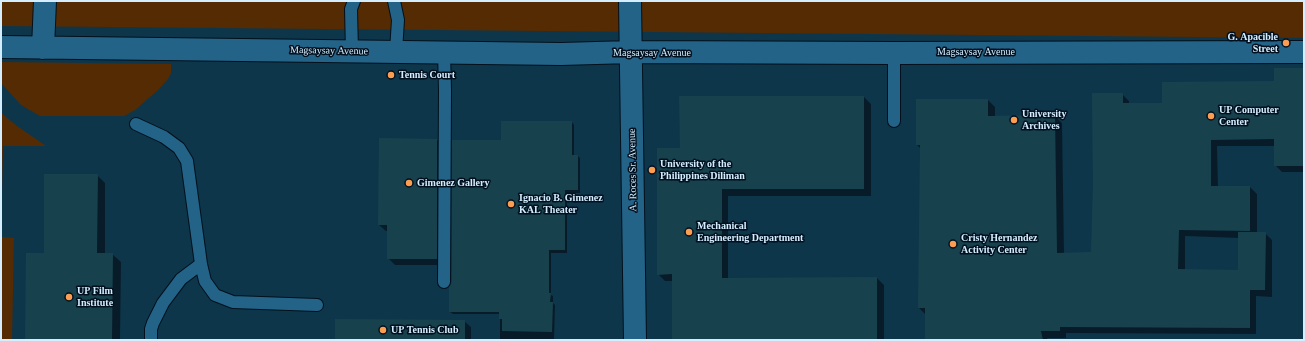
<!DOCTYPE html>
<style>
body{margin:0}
#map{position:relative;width:1305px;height:341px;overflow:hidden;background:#06293b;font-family:"Times New Roman",serif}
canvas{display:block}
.frame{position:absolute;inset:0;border:2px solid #d5eeff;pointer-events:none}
</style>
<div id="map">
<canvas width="1305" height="341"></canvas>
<div class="frame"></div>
</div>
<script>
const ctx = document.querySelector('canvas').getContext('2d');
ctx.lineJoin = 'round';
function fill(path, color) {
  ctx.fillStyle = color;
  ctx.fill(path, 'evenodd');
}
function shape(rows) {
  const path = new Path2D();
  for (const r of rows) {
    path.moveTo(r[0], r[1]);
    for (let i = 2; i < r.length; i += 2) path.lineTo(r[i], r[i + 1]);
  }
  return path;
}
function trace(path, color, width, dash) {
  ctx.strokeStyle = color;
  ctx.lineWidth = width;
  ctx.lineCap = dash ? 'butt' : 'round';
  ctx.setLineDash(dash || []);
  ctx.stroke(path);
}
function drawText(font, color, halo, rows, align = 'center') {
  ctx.font = font + ' "Times New Roman",serif';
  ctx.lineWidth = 3;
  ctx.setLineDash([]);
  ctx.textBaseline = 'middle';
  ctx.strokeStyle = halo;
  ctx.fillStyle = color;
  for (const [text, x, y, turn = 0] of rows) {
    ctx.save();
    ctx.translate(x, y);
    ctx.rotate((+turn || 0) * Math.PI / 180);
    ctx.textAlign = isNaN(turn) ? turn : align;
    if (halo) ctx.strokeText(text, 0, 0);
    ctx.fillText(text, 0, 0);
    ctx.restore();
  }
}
const built = shape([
 [1,1,1304,1,1304,340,1,340]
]);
const green = shape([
 [1,1,1304,1,1304,38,1,26],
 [1,62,171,64,171,73,168,79,158,90,135,110,124,116,40,116,21,105,1,83],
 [1,113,17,126,46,146,3,146,1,237,14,238,12,340,1,340]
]);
const shadow = shape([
 [1304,69,1304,172,1282,172,1275,165,1275,146,1217,146,1218,187,1250,187,1257,194,1257,233,1265,233,1272,240,1272,297,1256,296,1256,334,1066,333,1066,338,1047,338,1048,340,926,340,926,315,919,308,921,149,917,145,917,100,988,100,995,107,995,117,1055,116,1062,123,1064,253,1092,253,1122,94,1129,101,1129,104,1163,104,1275,82],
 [1185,236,1239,238,1239,271,1185,270],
 [864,97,871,104,871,196,728,196,728,279,877,278,884,285,884,340,673,340,673,281,665,281,658,274,681,149],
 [572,122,574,125,574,156,578,156,580,158,580,193,567,193,567,253,551,253,551,295,553,296,553,303,555,305,554,340,500,340,500,314,453,314,450,312,502,141],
 [437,140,443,146,443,265,395,265,388,258,388,231,386,231,379,225],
 [97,175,105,183,105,254,112,254,121,262,120,340,26,340,45,254],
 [336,320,464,321,471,327,471,340,336,340]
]);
const building = shape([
 [1274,68,1304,68,1304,166,1274,166,1274,139,1211,140,1211,186,1250,186,1250,231,1179,230,1178,269,1238,270,1238,232,1266,232,1265,290,1250,290,1250,328,1060,327,1060,331,1041,331,1043,340,925,340,925,308,918,308,920,145,916,145,916,99,988,99,988,116,1055,115,1057,253,1091,252,1093,185,1092,93,1123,93,1123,103,1162,103,1162,82,1274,81],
 [679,96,864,96,864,189,722,189,722,278,877,277,877,340,672,340,672,274,657,275,657,148,680,148],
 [501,121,572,121,572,155,578,155,578,190,565,190,565,250,549,250,549,293,551,293,550,302,553,302,552,332,502,331,502,319,499,319,499,312,449,312,449,287,452,282,452,140,501,140],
 [379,138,437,139,437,259,387,259,387,225,378,225],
 [44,174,98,174,97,253,113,253,112,340,25,340,26,253,44,253],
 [335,319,465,320,465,339,335,340]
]);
const service = shape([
 [394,1,398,20,396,51],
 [352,51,351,9,354,1],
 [894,121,894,53],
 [136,124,164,137,179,148,187,161,201,264,205,281,215,295,233,302,317,305],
 [444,282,445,90,444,52],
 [151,340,151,329,153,323,163,303,181,279,201,264]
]);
const minor = shape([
 [630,1,635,340],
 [1,47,561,54,631,52,894,53,1304,52],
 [43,48,45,1]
]);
const markers = [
 [1286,43,4,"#fb9e51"],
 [391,75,4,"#fb9e51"],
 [1211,116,4,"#fb9e51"],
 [1014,120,4,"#fb9e51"],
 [652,170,4,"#fb9e51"],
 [409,183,4,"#fb9e51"],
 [511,204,4,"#fb9e51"],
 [689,232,4,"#fb9e51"],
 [953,244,4,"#fb9e51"],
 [69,297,4,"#fb9e51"],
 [383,330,4,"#fb9e51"]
];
const poiNames = [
 ["G. Apacible",1278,37,"right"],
 ["Street",1278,49,"right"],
 ["Tennis Court",399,75],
 ["UP Computer",1219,110],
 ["Center",1219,122],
 ["University",1022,114],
 ["Archives",1022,126],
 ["University of the",660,164],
 ["Philippines Diliman",660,176],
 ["Gimenez Gallery",417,183],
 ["Ignacio B. Gimenez",519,198],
 ["KAL Theater",519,210],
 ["Mechanical",697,226],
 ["Engineering Department",697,238],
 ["Cristy Hernandez",961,238],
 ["Activity Center",961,250],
 ["UP Film",77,291],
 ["Institute",77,303],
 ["UP Tennis Club",391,330]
];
const streetNames = [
 ["Magsaysay Avenue",329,51,1],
 ["Magsaysay Avenue",976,52],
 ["Magsaysay Avenue",652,53],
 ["A. Roces Sr. Avenue",633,170,-91]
];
fill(built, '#0e364b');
fill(green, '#552b03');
fill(shadow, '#0007');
fill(building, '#17424d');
trace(service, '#01101c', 14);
trace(minor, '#01101c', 24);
trace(service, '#236388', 12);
trace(minor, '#236388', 22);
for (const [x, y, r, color] of markers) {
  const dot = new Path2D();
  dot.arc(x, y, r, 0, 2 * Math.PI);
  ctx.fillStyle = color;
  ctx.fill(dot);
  trace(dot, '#00101f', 1.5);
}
drawText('bold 10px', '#d5eeff', '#00101f', poiNames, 'left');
drawText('10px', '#d5eeff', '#00101f', streetNames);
</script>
